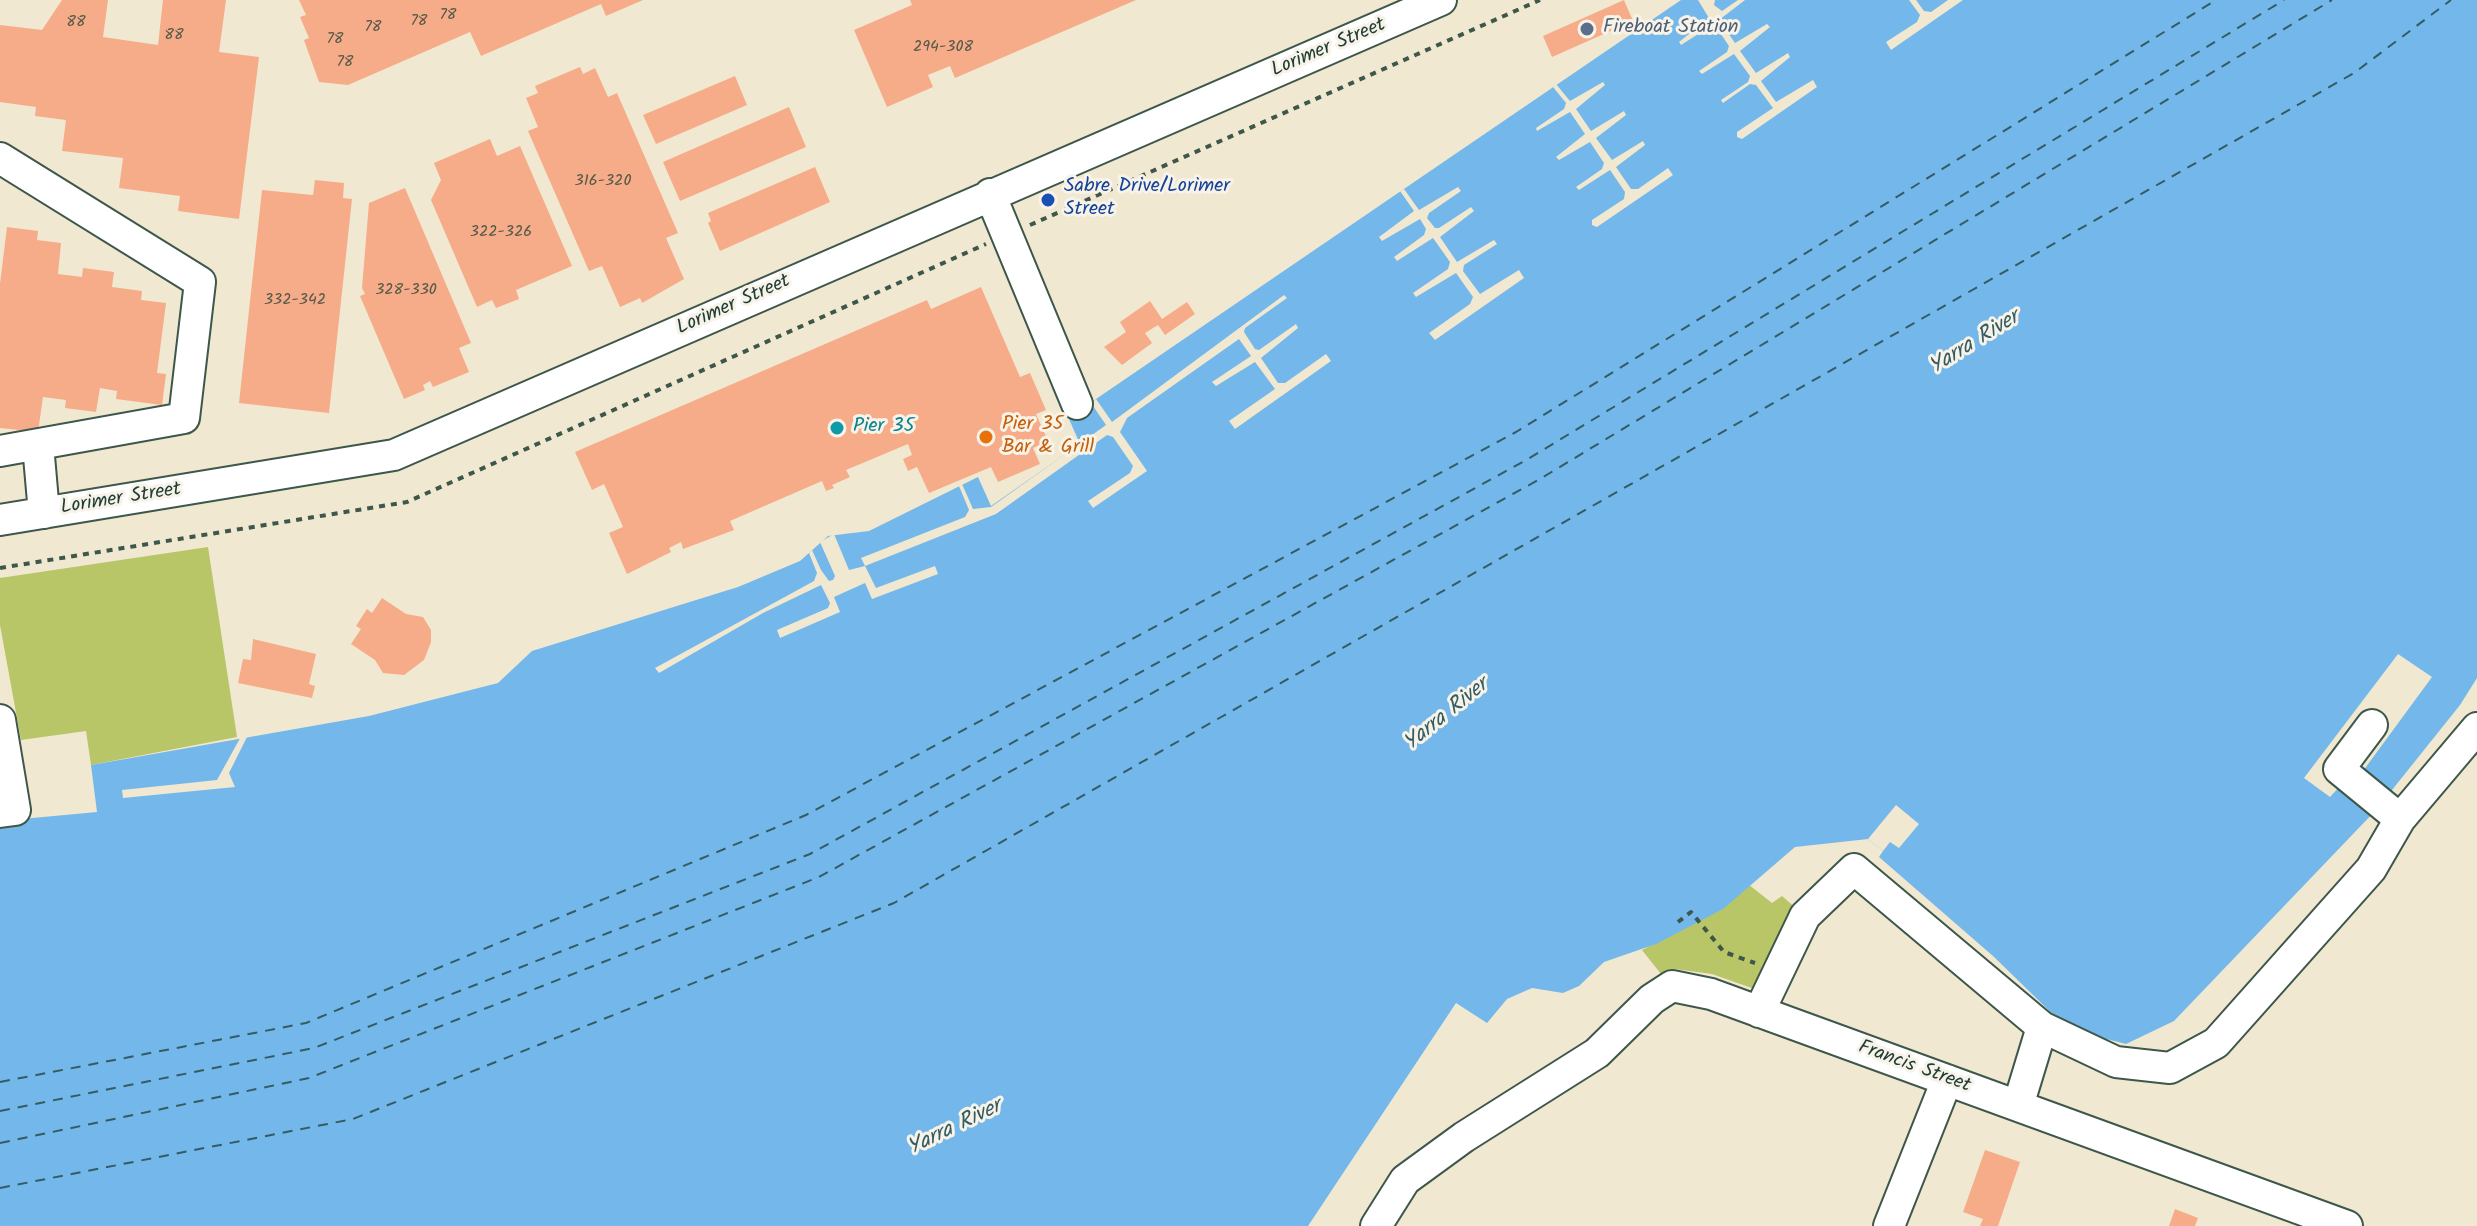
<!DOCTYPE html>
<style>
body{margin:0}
canvas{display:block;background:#f0e8d0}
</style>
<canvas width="2477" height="1226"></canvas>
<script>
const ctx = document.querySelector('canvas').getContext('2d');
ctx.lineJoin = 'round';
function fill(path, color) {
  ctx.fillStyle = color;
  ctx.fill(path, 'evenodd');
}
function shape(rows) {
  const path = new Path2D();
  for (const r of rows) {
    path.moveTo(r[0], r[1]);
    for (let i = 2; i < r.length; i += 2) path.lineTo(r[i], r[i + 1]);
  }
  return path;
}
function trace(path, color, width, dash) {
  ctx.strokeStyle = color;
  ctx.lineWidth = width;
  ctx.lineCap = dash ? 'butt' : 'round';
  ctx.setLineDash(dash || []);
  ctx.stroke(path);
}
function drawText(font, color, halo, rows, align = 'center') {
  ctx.font = font + ' Kalam,sans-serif';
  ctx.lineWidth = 6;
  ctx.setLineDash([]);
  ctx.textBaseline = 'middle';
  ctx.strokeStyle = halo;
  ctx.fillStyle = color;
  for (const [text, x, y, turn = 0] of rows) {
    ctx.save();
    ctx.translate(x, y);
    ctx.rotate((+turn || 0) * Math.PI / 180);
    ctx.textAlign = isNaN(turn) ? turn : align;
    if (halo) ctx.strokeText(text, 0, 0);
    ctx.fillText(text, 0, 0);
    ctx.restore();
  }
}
const green = shape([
 [208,547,237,737,91,765,86,731,21,740,0,625,0,578],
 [1748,884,1772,903,1782,896,1805,916,1777,997,1712,974,1675,969,1661,974,1642,950,1722,909]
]);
const water = shape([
 [1681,0,2477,0,2477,678,2460,705,2376,810,2174,1021,2126,1044,2068,1029,1993,956,1879,857,1883,851,1868,839,1795,847,1723,909,1656,944,1604,962,1579,986,1563,993,1532,988,1507,999,1487,1023,1456,1003,1308,1226,0,1226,0,821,97,812,91,765,369,716,498,683,532,651,738,587,800,561,828,536,869,531,978,477,991,506,1080,444,1069,419,1096,399]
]);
const pier = shape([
 [1698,0,1715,0,1714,5,1722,11,1738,0,1745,0,1719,20,1735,43,1767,24,1770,27,1740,51,1756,73,1788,53,1790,57,1761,81,1776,102,1813,80,1817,87,1742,139,1737,137,1737,132,1773,108,1756,85,1750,84,1723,103,1721,100,1748,82,1750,76,1734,54,1702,74,1699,71,1727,52,1729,46,1714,24,1681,45,1679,42,1709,18],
 [1909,0,1916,0,1924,11,1931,12,1948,0,1963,0,1891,50,1886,42,1917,22,1920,15],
 [1603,82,1605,85,1576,109,1591,131,1624,111,1626,115,1596,138,1612,160,1643,141,1645,145,1616,167,1631,189,1638,189,1668,168,1673,175,1597,227,1592,225,1592,220,1624,199,1625,192,1610,170,1579,190,1576,187,1602,169,1604,163,1590,142,1559,160,1556,157,1585,134,1570,112,1537,131,1536,128,1564,109,1566,103,1553,87,1556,84,1570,101],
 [1458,187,1461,191,1429,213,1427,218,1435,228,1439,228,1471,207,1474,211,1440,237,1457,262,1494,240,1497,244,1464,265,1463,271,1480,294,1519,270,1524,278,1435,340,1429,333,1470,304,1473,297,1456,273,1416,297,1413,293,1448,269,1450,262,1433,238,1397,261,1394,257,1424,235,1426,229,1420,219,1382,241,1379,237,1414,211,1400,191,1404,189,1419,210],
 [1284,295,1287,298,1245,328,1244,332,1255,349,1259,350,1296,324,1298,328,1261,358,1278,383,1285,383,1326,354,1331,361,1235,429,1229,421,1275,389,1255,362,1216,386,1212,382,1251,356,1239,339,1127,418,1120,432,1147,471,1093,508,1088,501,1130,473,1133,466,1113,437,1107,435,996,514,865,566,861,558,965,517,969,510,959,486,962,484,973,509,991,507,1106,425,1091,403,1096,399,1112,422],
 [834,534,849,570,865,566,876,588,935,566,938,574,872,599,865,583,834,597,840,612,780,638,777,630,828,608,830,603,821,585,763,613,659,673,655,668,814,581,817,573,809,553,812,550,821,570,829,581,833,580,835,576,820,542],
 [2398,654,2432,677,2363,771,2390,791,2383,802,2341,785,2330,797,2304,778],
 [244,731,249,733,229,773,235,787,123,798,122,790,217,780],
 [1896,805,1919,824,1899,848,1890,842,1883,851,1868,839]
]);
const ferry = shape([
 [0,1082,306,1023,806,815,1516,432,2216,0],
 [0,1111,314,1048,810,854,1528,459,2284,0],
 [0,1143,309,1078,819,877,1540,479,2332,0],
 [0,1188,353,1119,894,903,2354,73,2451,0]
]);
const building = shape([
 [62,0,108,0,103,37,158,45,163,0,226,0,219,52,259,57,239,219,178,211,180,196,119,188,123,158,62,151,66,120,35,116,36,107,0,102,0,25,42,30],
 [299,0,643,0,606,16,601,4,481,56,470,32,348,85,319,82,304,40,309,38,300,17,306,15],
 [910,0,1136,0,955,78,950,66,928,75,933,87,887,107,854,30,912,5],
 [1624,0,1633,21,1552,57,1543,36],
 [580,67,583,74,595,68,608,97,617,93,678,233,666,238,684,279,642,303,640,298,620,307,602,266,589,271,528,131,538,127,526,98,538,93,535,86],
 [735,76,747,105,656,144,643,115],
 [789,107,806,147,680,201,663,162],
 [490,139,497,156,520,146,572,266,516,290,519,299,496,308,492,300,477,307,431,200,441,180,434,163],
 [815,167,830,202,720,251,708,223,711,221,708,213],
 [315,180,344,183,343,198,352,199,329,413,239,403,262,190,313,195],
 [405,188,471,343,459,348,469,372,433,387,430,381,423,385,425,390,404,399,360,296,365,294,362,288,369,203],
 [7,227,38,231,37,240,61,243,58,274,82,277,83,268,114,272,112,287,142,291,141,300,166,303,157,373,166,374,162,405,116,399,117,391,100,388,96,412,65,408,66,400,43,397,38,432,0,428,0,284],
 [981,287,1020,377,1030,373,1046,410,1036,414,1048,441,1033,448,1040,464,998,482,991,467,929,493,917,467,908,471,903,459,912,455,908,444,846,470,850,477,832,485,834,488,826,491,822,481,730,521,734,530,683,549,681,542,669,548,671,552,627,574,609,533,623,527,604,484,592,490,575,452,927,300,931,309],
 [1150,301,1162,319,1187,302,1195,314,1165,335,1158,325,1145,333,1152,343,1122,365,1104,347,1126,332,1120,322],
 [382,598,406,614,423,617,431,630,431,642,424,660,404,675,383,673,375,660,351,644,361,629,356,626,367,609,372,613],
 [253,639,316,654,309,684,315,686,312,698,238,683,243,659,251,660],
 [1985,1150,2020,1162,1998,1226,1980,1226,1983,1219,1963,1212],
 [2175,1209,2198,1218,2195,1226,2169,1226]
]);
const path = shape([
 [1030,225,1540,0],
 [0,568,407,502,986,244],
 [1678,922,1691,912,1724,952,1755,963]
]);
const minor = shape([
 [0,158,200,282,184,418,0,451],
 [990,194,1077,404],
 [38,445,44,513],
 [0,520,394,455,1441,0],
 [0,720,15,810,0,812],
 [2372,725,2339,769,2400,819],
 [1759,1012,1805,916,1854,869,2042,1027,2116,1062,2170,1068,2216,1043,2371,869,2400,819,2477,728],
 [2018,1106,2042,1027],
 [1376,1226,1405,1180,1464,1137,1597,1053,1652,999,1672,986,1711,994,2347,1226],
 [1889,1226,1947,1080]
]);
const markers = [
 [1587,29,8,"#5c6f8a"],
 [1048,200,8,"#1a4fb4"],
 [837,428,8,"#0f9aa8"],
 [986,437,8,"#e8710a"]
];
const numberNames = [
 ["78",448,16],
 ["78",419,22],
 ["88",76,23],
 ["78",373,28],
 ["88",174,36],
 ["78",335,40],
 ["294-308",943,48],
 ["78",345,63],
 ["316-320",603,182],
 ["322-326",501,233],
 ["328-330",406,291],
 ["332-342",295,301]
];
const serviceNames = [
 ["Fireboat Station",1603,29]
];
const streetNames = [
 ["Lorimer Street",1329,49,-23],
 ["Lorimer Street",734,306,-24],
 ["Lorimer Street",121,500,-9],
 ["Francis Street",1914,1068,20]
];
const transitNames = [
 ["Sabre Drive/Lorimer",1064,188],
 ["Street",1064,211]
];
const foodNames = [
 ["Pier 35",1002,426],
 ["Bar & Grill",1002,449]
];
const cultureNames = [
 ["Pier 35",853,428]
];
const waterNames = [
 ["Yarra River",1975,344,-32],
 ["Yarra River",1447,716,-39],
 ["Yarra River",955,1129,-26]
];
fill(green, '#b8c668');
fill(water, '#74b7ea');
fill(pier, '#f0e8d0');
trace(ferry, '#345c62', 2, [10, 8]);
fill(building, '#f6ac89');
trace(minor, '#3e574b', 34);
trace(path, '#3e574b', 4, [6, 6]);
trace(minor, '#fff', 30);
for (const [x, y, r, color] of markers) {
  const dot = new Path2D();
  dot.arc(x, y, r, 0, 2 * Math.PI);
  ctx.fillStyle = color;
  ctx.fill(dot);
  trace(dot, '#f7f3e8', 3);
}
drawText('16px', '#555949', null, numberNames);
drawText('20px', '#4e5e75', '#f7f3e8', serviceNames, 'left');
drawText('20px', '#1f3d34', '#f7f3e8', streetNames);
drawText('20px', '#164399', '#f7f3e8', transitNames, 'left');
drawText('20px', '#c56008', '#f7f3e8', foodNames, 'left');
drawText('20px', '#0d838f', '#f7f3e8', cultureNames, 'left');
drawText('italic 22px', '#345c62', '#f7f3e8', waterNames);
</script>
